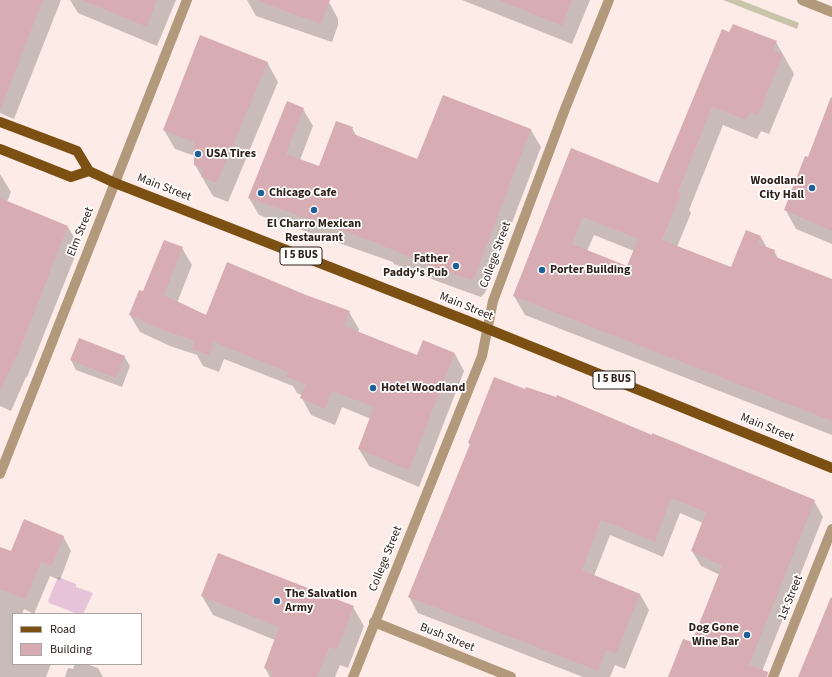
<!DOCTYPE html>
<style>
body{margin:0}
#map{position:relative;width:832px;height:677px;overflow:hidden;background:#fcebe6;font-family:"Source Sans 3",sans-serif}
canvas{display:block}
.legend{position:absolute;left:12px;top:613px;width:130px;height:52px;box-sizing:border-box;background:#fff;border:1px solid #aba6a4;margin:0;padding:5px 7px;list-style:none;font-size:12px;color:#2e201b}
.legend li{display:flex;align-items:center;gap:8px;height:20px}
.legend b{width:20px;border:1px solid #aba6a4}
</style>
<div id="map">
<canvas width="832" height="677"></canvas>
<ul class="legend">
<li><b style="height:5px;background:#7c5012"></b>Road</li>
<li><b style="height:11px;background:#d7acb2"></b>Building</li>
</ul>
</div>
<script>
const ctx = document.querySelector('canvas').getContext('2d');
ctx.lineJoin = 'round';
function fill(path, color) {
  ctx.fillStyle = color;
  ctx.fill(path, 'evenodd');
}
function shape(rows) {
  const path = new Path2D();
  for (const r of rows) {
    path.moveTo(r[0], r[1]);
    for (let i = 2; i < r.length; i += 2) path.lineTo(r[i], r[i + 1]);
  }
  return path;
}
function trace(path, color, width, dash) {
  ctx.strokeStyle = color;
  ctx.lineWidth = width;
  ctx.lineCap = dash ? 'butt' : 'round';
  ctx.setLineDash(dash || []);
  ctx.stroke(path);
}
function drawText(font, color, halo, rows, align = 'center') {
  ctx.font = font + ' "Source Sans 3",sans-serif';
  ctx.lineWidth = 3.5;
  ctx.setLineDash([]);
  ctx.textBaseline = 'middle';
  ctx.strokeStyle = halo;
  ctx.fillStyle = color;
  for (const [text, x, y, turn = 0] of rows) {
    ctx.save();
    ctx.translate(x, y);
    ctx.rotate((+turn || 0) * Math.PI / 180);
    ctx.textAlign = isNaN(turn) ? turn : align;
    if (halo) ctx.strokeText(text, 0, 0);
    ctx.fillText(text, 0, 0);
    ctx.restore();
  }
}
const green = shape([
 [723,0,740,0,799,23,797,29]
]);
const water = shape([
 [58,577,76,584,76,587,93,593,83,614,78,614,49,603,48,601]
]);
const shadow = shape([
 [0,0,61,0,14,119,0,113],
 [70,0,176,0,157,46,78,13],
 [247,0,328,0,338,19,338,25,332,42,256,16],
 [462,0,590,0,572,44],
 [730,33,776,42,794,74,769,134,761,131,757,139,723,125,689,210,691,213,677,247,731,268,761,237,767,248,774,251,779,260,832,280,832,435,525,315,514,296,571,150,659,184],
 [594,235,634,251,628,267,587,251],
 [267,62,278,82,228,202,213,196,195,165,195,156,175,149,164,130],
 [443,96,531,130,541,147,485,293,481,297,442,283,394,264,393,262,259,215,249,198,303,109,313,126,300,160,319,168,352,128,357,137,418,160],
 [832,97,832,244,796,229,785,209,809,158],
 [0,174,11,192,7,202,68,227,79,246,27,377,26,377,11,411,0,406],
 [182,248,192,265,177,303,206,316,306,296,349,312,359,329,358,333,418,356,455,354,464,371,419,487,369,466,359,449,371,419,342,407,335,425,311,415,302,398,303,396,297,393,293,386,224,359,219,372,203,366,197,355,170,346,140,332,130,315,144,292],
 [79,339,124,356,130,366,122,387,76,370,71,360],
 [469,443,814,501,823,517,761,674,762,677,669,677,692,644,720,575,701,566,692,551,703,523,680,513,663,557,610,535,594,576,640,594,649,610,625,669,615,665,610,677,583,677,418,613,409,597,470,445],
 [63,536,71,551,60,580,50,576,34,614,24,609,22,614,13,614,13,664,51,664,46,677,0,677,0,548,11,552],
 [202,596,353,607,364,626,348,668,340,665,335,677,270,677,265,668,275,640,213,615],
 [75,664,86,664,98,668,103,677,65,677,68,668,73,669]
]);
const building = shape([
 [0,0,43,0,1,108,0,108],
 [81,0,157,0,147,27],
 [260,0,330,0,321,24,260,2],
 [499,0,572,0,562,26],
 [733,24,777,41,773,50,783,54,758,116,750,112,746,120,712,107,678,192,681,193,662,240,731,267,746,230,761,236,758,244,775,250,773,256,832,279,832,421,513,296,571,148,658,183,722,29,729,32],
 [583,217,638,239,627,266,572,244],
 [200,35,268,62,217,183,201,177,203,169,194,165,194,142,163,130],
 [443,95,531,129,475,276,471,280,431,266,383,246,383,245,248,198,287,101,304,108,286,154,319,166,336,121,353,127,351,133,417,159],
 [831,97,832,98,832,231,784,210,805,156,808,157],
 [0,198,68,226,16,359,15,358,0,392],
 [164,240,183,247,164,295,206,315,227,262,306,295,350,311,344,326,417,355,423,340,455,353,409,470,358,449,374,407,332,391,325,409,300,398,306,384,286,377,288,372,214,342,209,355,192,349,195,341,160,329,129,315,139,290,143,291],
 [79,338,125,356,116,378,70,360],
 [494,377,525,389,526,387,556,397,557,395,652,435,652,433,747,472,815,500,749,665,768,672,767,677,668,677,683,639,692,642,722,566,691,551,706,512,671,498,655,542,601,520,582,570,640,594,616,654,606,650,598,671,408,597,470,444,468,443],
 [24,519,64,536,52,566,41,562,26,599,0,589,0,547,11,551],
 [218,553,354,606,337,650,329,647,317,677,271,677,273,671,264,668,279,627,201,596],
 [831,597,832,598,832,677,798,677]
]);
const minor = shape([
 [0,474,187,0],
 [374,622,511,677],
 [773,677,832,529]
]);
const tertiary = shape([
 [802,0,832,12],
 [353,677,482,356,493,301,565,109,609,0]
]);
const primary = shape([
 [0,122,77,151,89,171,115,183,468,321,832,468],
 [0,149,71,177,89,171]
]);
const markers = [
 [198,154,4,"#1f6196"],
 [812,188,4,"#1f6196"],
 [261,193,4,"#1f6196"],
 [314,210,4,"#1f6196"],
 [456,266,4,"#1f6196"],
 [542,270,4,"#1f6196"],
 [373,388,4,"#1f6196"],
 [277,601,4,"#1f6196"],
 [747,635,4,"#1f6196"]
];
const shields = [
 [301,256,42],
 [614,380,42]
];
const shieldNames = [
 ["I 5 BUS",301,256],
 ["I 5 BUS",614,380]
];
const poiNames = [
 ["USA Tires",206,154],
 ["Woodland",804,181,"right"],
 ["City Hall",804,195,"right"],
 ["Chicago Cafe",269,193],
 ["El Charro Mexican",314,224,"center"],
 ["Restaurant",314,238,"center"],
 ["Father",448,259,"right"],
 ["Paddy's Pub",448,273,"right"],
 ["Porter Building",550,270],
 ["Hotel Woodland",381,388],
 ["The Salvation",285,594],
 ["Army",285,608],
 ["Dog Gone",739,628,"right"],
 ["Wine Bar",739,642,"right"]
];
const streetNames = [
 ["Main Street",164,188,21],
 ["Elm Street",81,232,-68],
 ["College Street",496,255,-70],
 ["Main Street",466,307,22],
 ["Main Street",767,428,22],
 ["College Street",386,559,-68],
 ["1st Street",791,598,-68],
 ["Bush Street",447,638,22]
];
fill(green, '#c7c4ab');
fill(water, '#e7c3da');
fill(shadow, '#0003');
fill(building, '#d7acb2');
trace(minor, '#b2997c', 10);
trace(tertiary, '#b2997c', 10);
trace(primary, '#7c5012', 10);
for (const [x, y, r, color] of markers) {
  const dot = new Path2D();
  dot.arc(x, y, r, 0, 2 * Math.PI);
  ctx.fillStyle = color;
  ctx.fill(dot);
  trace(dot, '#fff', 1.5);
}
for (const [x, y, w] of shields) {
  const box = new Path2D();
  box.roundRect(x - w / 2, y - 9, w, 18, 3);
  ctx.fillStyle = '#fff';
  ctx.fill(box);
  trace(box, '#2e201b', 1);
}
drawText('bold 11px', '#2e201b', null, shieldNames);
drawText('bold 12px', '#2e201b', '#fff', poiNames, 'left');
drawText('12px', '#2e201b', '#fff', streetNames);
</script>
